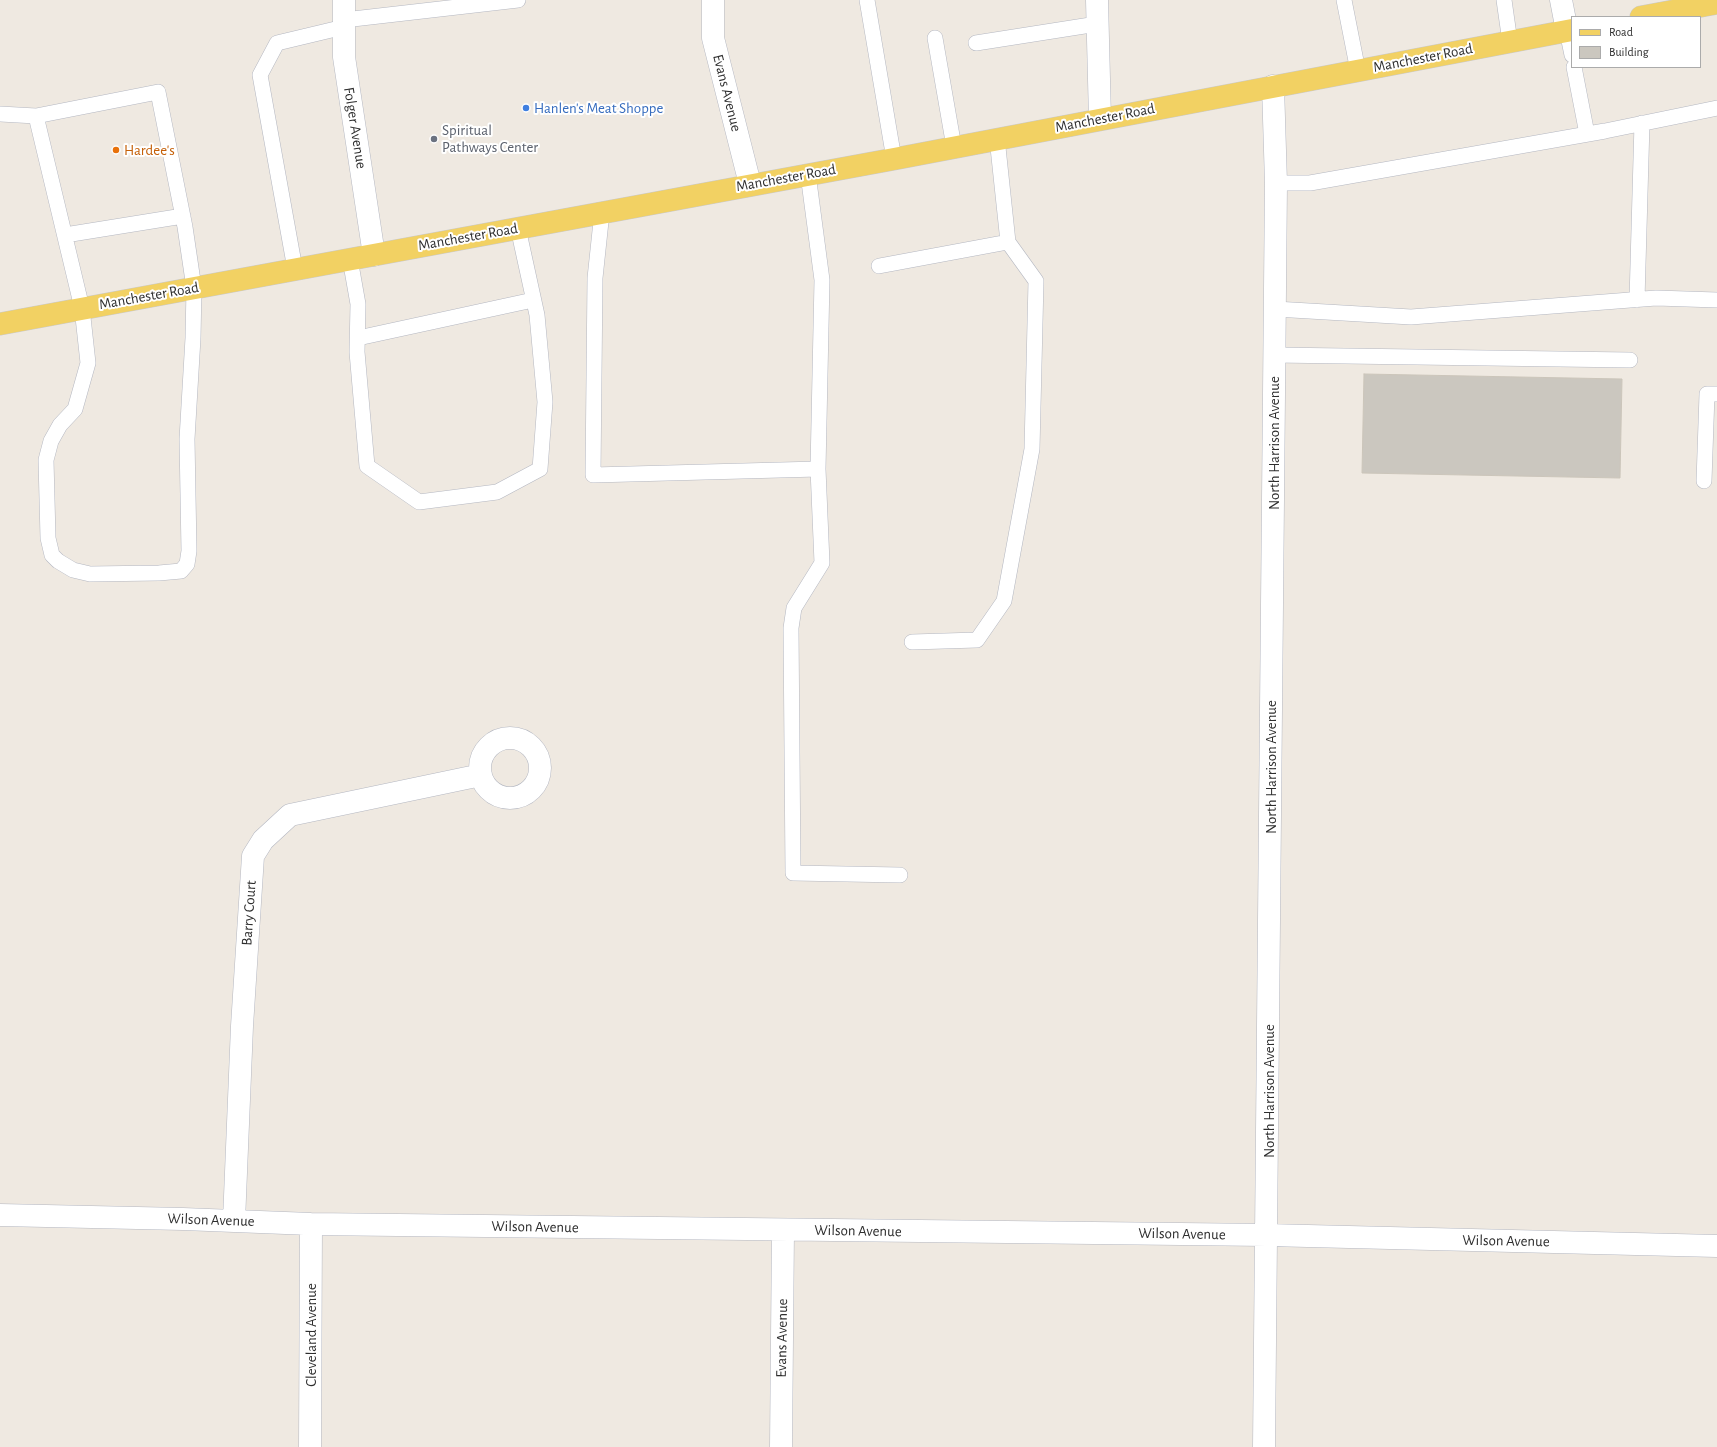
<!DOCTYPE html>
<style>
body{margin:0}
#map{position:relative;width:1717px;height:1447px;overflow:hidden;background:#efe9e1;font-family:"Alegreya Sans",sans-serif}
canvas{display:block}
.legend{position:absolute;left:1571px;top:16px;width:130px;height:52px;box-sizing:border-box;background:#fff;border:1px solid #ababab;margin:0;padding:5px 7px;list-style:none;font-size:12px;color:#2e2e2e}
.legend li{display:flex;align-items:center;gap:8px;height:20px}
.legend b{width:20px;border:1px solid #ababab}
</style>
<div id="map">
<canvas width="1717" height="1447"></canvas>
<ul class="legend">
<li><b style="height:5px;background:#f2d163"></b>Road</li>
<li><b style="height:11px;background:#cbc7bf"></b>Building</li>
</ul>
</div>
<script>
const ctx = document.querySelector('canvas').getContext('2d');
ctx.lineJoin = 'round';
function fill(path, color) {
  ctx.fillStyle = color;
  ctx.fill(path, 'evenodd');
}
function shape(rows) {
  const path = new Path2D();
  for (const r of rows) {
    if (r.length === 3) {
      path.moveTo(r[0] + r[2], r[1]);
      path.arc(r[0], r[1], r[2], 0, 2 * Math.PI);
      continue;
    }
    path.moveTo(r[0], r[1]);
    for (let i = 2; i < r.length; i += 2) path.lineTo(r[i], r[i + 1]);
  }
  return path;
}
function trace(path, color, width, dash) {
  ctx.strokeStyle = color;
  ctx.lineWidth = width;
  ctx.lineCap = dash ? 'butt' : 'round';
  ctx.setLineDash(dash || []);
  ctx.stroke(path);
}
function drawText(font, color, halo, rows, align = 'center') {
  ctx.font = font + ' "Alegreya Sans",sans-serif';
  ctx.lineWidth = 4;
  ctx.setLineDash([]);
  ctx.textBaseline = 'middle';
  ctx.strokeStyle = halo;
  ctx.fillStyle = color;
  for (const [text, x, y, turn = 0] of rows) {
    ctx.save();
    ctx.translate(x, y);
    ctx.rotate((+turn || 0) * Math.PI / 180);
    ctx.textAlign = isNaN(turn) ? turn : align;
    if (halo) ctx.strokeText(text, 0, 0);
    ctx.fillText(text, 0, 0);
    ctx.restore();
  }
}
const building = shape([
 [1364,374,1622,379,1620,478,1362,473,1364,374]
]);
const lane = shape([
 [867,0,894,159],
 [1344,0,1358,71],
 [1504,0,1510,42],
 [344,20,518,0],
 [1567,31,1572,55],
 [935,38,954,147],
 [976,43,1097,24],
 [1574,67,1587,134],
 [0,114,36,116,158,92,185,227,194,288,193,338,187,439,189,551,187,564,181,571,159,573,90,574,73,570,58,561,52,555,48,538,46,460,51,441,60,425,75,409,88,363,82,308,36,116],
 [1276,183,1310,183,1605,131,1717,108],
 [602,212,595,278,593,475,818,469,822,280,808,174],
 [65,235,183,216],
 [350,259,358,304,357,352,367,466,419,502,497,492,540,469,545,402,537,315,518,228],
 [879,266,1008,242,997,138],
 [295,269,260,75,277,43,344,27],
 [1637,300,1642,123],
 [1275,309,1411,317,1656,298,1717,300],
 [358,338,533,300],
 [1274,355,1630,360],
 [818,469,822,563,794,608,791,628,793,873,900,875],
 [1704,481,1707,394,1717,394],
 [912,642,977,640,1004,601,1032,449,1036,281,1008,242]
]);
const street = shape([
 [344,0,344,57,374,255],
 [713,0,713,38,750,184],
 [1097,0,1100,119],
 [1561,0,1567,31],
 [510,768,30],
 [0,1215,183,1219,311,1224,1267,1235,1717,1246],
 [234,1221,242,1026,253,856,263,840,290,815,481,775],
 [310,1447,311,1224],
 [781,1447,783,1230],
 [1264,1447,1276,183,1273,86]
]);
const primary = shape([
 [1641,17,1717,3],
 [0,324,894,159,1572,30]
]);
const markers = [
 [526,108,4,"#3f7fe0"],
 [434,139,4,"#6b7280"],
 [116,150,4,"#e8710a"]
];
const streetNames = [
 ["Manchester Road",1423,58,-11],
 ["Evans Avenue",727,93,76],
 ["Manchester Road",1105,118,-11],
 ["Folger Avenue",355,128,81],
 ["Manchester Road",786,178,-10],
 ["Manchester Road",468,237,-10],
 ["Manchester Road",149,296,-10],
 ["North Harrison Avenue",1274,443,-90],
 ["North Harrison Avenue",1271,767,-90],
 ["Barry Court",249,913,-86],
 ["North Harrison Avenue",1269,1091,-90],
 ["Wilson Avenue",211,1220,2],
 ["Wilson Avenue",535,1227,1],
 ["Wilson Avenue",858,1231,1],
 ["Wilson Avenue",1182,1234,1],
 ["Wilson Avenue",1506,1241,1],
 ["Cleveland Avenue",311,1335,-90],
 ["Evans Avenue",782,1338,-89]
];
const shopNames = [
 ["Hanlen's Meat Shoppe",534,108]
];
const worshipNames = [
 ["Spiritual",442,130],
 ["Pathways Center",442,147]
];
const foodNames = [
 ["Hardee's",124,150]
];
fill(building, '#cbc7bf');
trace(building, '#cbc5ba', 1);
trace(lane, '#b4b7c1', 16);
trace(street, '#b4b7c1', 23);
trace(primary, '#c9c9c9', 23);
trace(lane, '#fff', 15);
trace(street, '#fff', 22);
trace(primary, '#f2d163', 22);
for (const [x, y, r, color] of markers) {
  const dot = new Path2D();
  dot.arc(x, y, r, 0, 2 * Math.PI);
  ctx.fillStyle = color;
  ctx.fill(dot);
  trace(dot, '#fff', 1.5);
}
drawText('15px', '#2e2e2e', '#fff', streetNames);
drawText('15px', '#366cbe', '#fff', shopNames, 'left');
drawText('15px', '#5b616d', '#fff', worshipNames, 'left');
drawText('15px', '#c56008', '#fff', foodNames, 'left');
</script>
